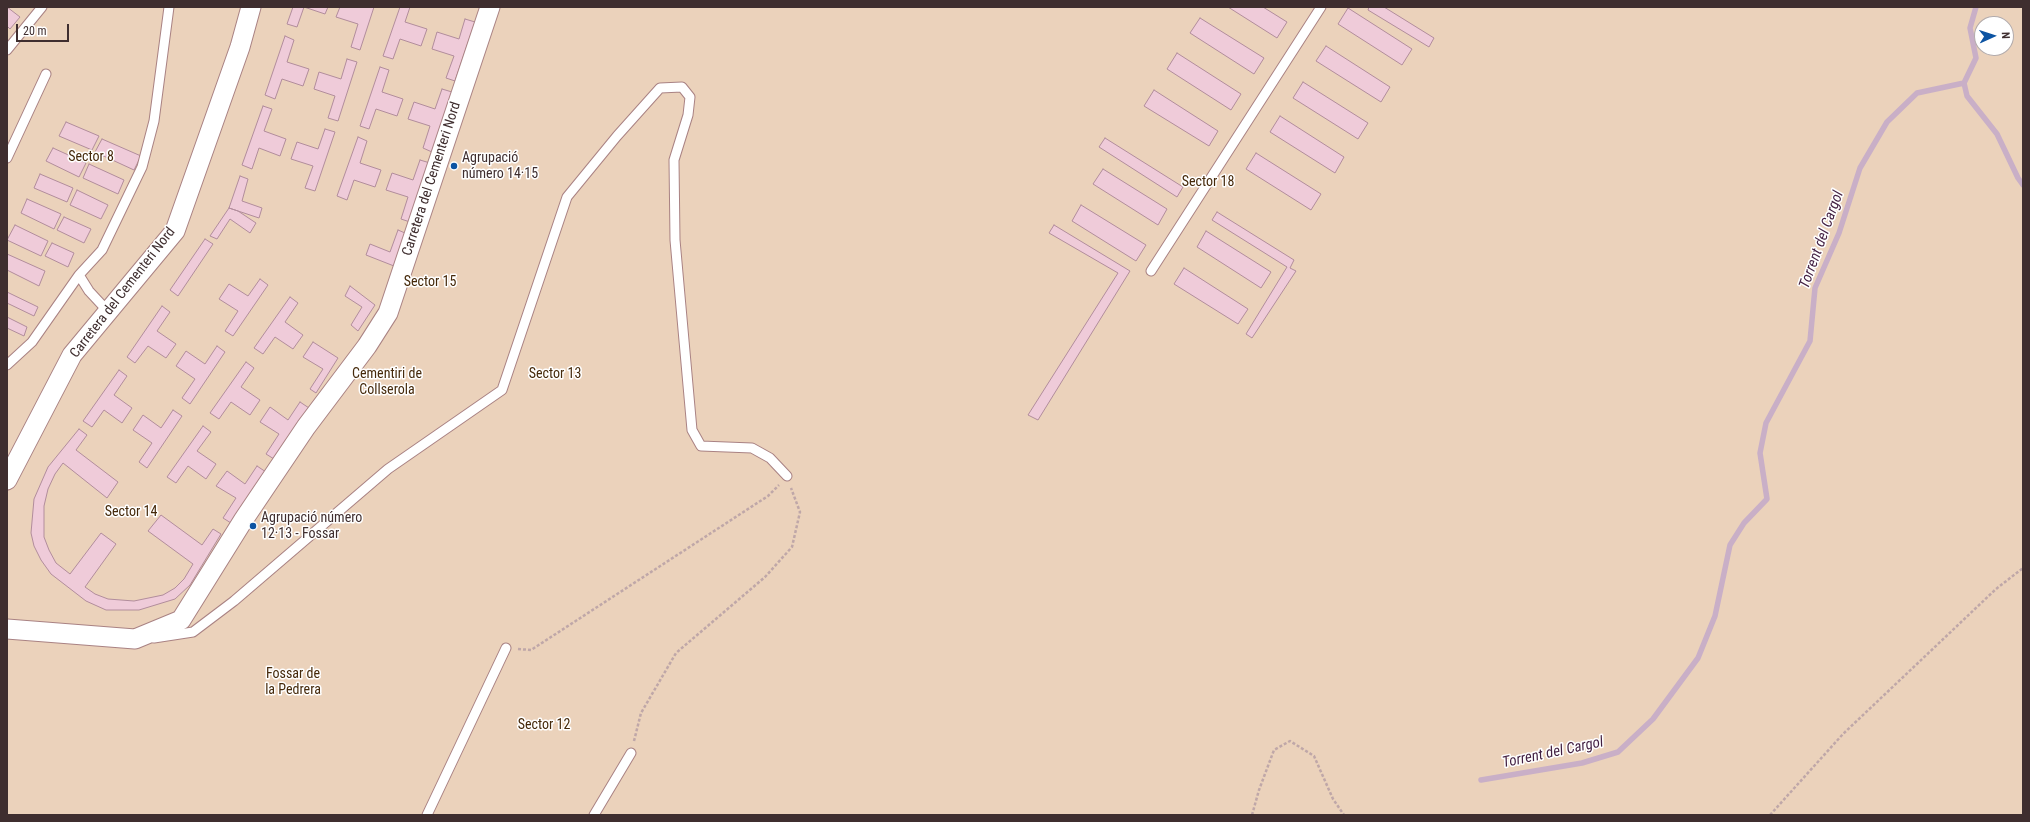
<!DOCTYPE html>
<meta charset="utf-8">
<style>
body{margin:0}
#map{position:relative;width:2030px;height:822px;overflow:hidden;background:#fee3e4;font-family:"Roboto Condensed",sans-serif}
canvas{display:block}
.frame{position:absolute;inset:0;border:8px solid #3f2e2f;pointer-events:none}
.north{position:absolute;left:1974px;top:16px;width:40px;height:40px;box-sizing:border-box;background:#fff;border:1px solid #b2abac;border-radius:50%;rotate:87deg;font-size:11px;font-weight:700;line-height:16px;text-align:center;color:#3f2e2f}
.north::after{content:'';display:block;margin:auto;width:14px;height:18px;background:#0d54a3;clip-path:polygon(50% 0,100% 100%,50% 72%,0 100%)}
.scale{position:absolute;left:16px;top:24px;width:53px;height:18px;box-sizing:border-box;border:2px solid #3f2e2f;border-top:0;padding-left:5px;font-size:12px;line-height:14px;white-space:nowrap;color:#3f2e2f;-webkit-text-stroke:3px #fff;paint-order:stroke}
</style>
<div id="map">
<canvas width="2030" height="822"></canvas>
<div class="frame"></div>
<div class="north">N</div>
<div class="scale">20 m</div>
</div>
<script>
const ctx = document.querySelector('canvas').getContext('2d');
ctx.lineJoin = 'round';
function fill(path, color) {
  ctx.fillStyle = color;
  ctx.fill(path, 'evenodd');
}
function shape(rows) {
  const path = new Path2D();
  for (const r of rows) {
    path.moveTo(r[0], r[1]);
    for (let i = 2; i < r.length; i += 2) path.lineTo(r[i], r[i + 1]);
  }
  return path;
}
function trace(path, color, width, dash) {
  ctx.strokeStyle = color;
  ctx.lineWidth = width;
  ctx.lineCap = dash ? 'butt' : 'round';
  ctx.setLineDash(dash || []);
  ctx.stroke(path);
}
function drawText(font, color, halo, rows, align = 'center') {
  ctx.font = font + ' "Roboto Condensed",sans-serif';
  ctx.lineWidth = 3;
  ctx.setLineDash([]);
  ctx.textBaseline = 'middle';
  ctx.strokeStyle = halo;
  ctx.fillStyle = color;
  for (const [text, x, y, turn = 0] of rows) {
    ctx.save();
    ctx.translate(x, y);
    ctx.rotate((+turn || 0) * Math.PI / 180);
    ctx.textAlign = isNaN(turn) ? turn : align;
    if (halo) ctx.strokeText(text, 0, 0);
    ctx.fillText(text, 0, 0);
    ctx.restore();
  }
}
const green = shape([
 [7,7,2023,7,2023,815,7,815],
 [1982,24,2006,24,2006,48,1982,48]
]);
const stream = shape([
 [1964,83,1967,96,1997,134,2018,178,2023,185],
 [1481,780,1582,763,1618,752,1653,719,1698,658,1715,616,1730,545,1744,523,1767,499,1760,453,1766,423,1810,341,1815,288,1839,233,1860,168,1887,122,1917,93,1964,83,1976,58,1970,28,1976,7]
]);
const building = shape([
 [7,7,20,17,10,29,7,26,7,7],
 [293,7,328,7,325,14,304,7,297,27,287,24,293,7],
 [340,7,374,7,360,50,351,47,358,24,336,17,340,7],
 [400,7,410,7,405,22,427,29,421,46,400,39,393,59,383,56,400,7],
 [1228,7,1263,7,1287,22,1277,38,1228,7],
 [1369,7,1384,7,1434,38,1429,47,1368,10,1369,7],
 [1348,8,1412,49,1402,65,1338,24,1348,8],
 [1200,18,1264,58,1254,74,1190,33,1200,18],
 [465,19,475,22,455,81,446,78,454,56,432,49,437,32,459,39,465,19],
 [285,36,294,40,287,62,309,69,303,86,282,79,275,99,265,95,285,36],
 [1326,46,1390,87,1381,102,1316,61,1326,46],
 [1177,53,1241,94,1231,110,1167,69,1177,53],
 [347,59,357,62,338,121,328,118,335,96,314,89,319,72,341,79,347,59],
 [380,67,389,70,382,92,403,99,397,116,376,109,369,129,360,126,380,67],
 [1303,82,1368,123,1358,139,1293,98,1303,82],
 [442,89,452,92,432,152,423,148,430,126,408,119,414,102,435,109,442,89],
 [1154,90,1218,131,1209,146,1144,106,1154,90],
 [263,106,272,109,264,131,286,139,280,156,259,148,252,169,242,165,263,106],
 [1280,116,1344,157,1335,173,1270,132,1280,116],
 [66,122,99,136,92,150,59,136,66,122],
 [325,129,335,132,315,191,305,188,313,166,291,159,297,142,318,149,325,129],
 [358,137,367,141,360,163,381,170,375,187,354,180,347,200,337,196,358,137],
 [1105,138,1183,187,1177,197,1099,147,1105,138],
 [102,139,141,156,134,170,95,152,102,139],
 [53,148,86,163,79,177,46,161,53,148],
 [1256,153,1321,194,1311,210,1246,169,1256,153],
 [420,160,430,163,410,222,401,219,408,197,386,190,392,173,413,180,420,160],
 [89,164,124,180,118,194,83,178,89,164],
 [1103,169,1167,209,1158,225,1093,184,1103,169],
 [40,174,73,188,67,202,34,188,40,174],
 [240,176,248,179,242,201,262,208,259,218,229,208,240,176],
 [77,190,108,205,101,219,70,205,77,190],
 [27,199,61,214,54,229,21,213,27,199],
 [1081,205,1146,245,1136,261,1072,221,1081,205],
 [229,208,238,211,256,223,250,233,230,219,217,239,210,236,229,208],
 [1217,212,1294,260,1290,268,1296,271,1252,338,1246,334,1287,267,1212,220,1217,212],
 [64,217,91,229,84,243,57,230,64,217],
 [15,225,48,241,41,256,7,240,15,225],
 [1054,225,1130,271,1038,420,1028,415,1118,273,1049,233,1054,225],
 [398,230,405,233,394,266,366,255,370,244,390,252,398,230],
 [1206,231,1271,272,1261,288,1197,247,1206,231],
 [205,239,213,244,178,296,170,290,205,239],
 [52,243,74,253,68,267,45,256,52,243],
 [7,254,45,271,39,286,7,270,7,254],
 [1184,268,1248,309,1238,324,1174,284,1184,268],
 [260,279,268,285,233,336,225,331,238,311,219,299,229,284,248,296,260,279],
 [350,286,375,305,358,331,351,325,362,307,345,296,350,286],
 [7,292,38,307,34,316,7,303,7,292],
 [290,297,298,303,285,322,303,335,293,349,275,337,263,354,254,348,290,297],
 [162,306,170,312,157,331,176,344,166,358,148,346,135,363,127,357,162,306],
 [7,317,27,327,24,336,7,328,7,317],
 [313,342,338,358,316,393,310,389,323,369,303,357,313,342],
 [217,346,225,352,190,404,182,398,195,379,176,366,186,351,205,364,217,346],
 [246,362,254,368,241,387,260,400,250,415,231,402,219,419,210,413,246,362],
 [119,370,127,376,114,395,132,408,122,423,104,410,92,427,83,421,119,370],
 [300,402,309,408,274,459,266,454,279,434,260,422,270,407,288,420,300,402],
 [173,410,182,416,147,468,139,462,152,443,133,430,143,415,161,428,173,410],
 [203,426,211,432,197,451,216,464,206,479,188,466,176,483,167,477,203,426],
 [79,429,87,435,76,450,118,482,107,498,63,463,55,474,48,489,44,506,44,537,49,550,56,563,70,574,101,533,116,544,85,587,95,594,108,599,134,601,163,595,175,588,184,579,193,564,148,531,161,515,202,545,213,529,221,534,190,585,175,599,139,610,106,610,86,601,51,574,41,560,34,546,31,533,34,499,48,467,79,429],
 [257,466,266,472,231,523,223,518,236,498,216,486,227,471,245,484,257,466]
]);
const path = shape([
 [518,649,531,650,768,496,779,485],
 [634,741,641,713,676,653,765,577,792,547,800,512,791,488],
 [1252,815,1259,790,1274,750,1290,741,1314,756,1333,799,1344,815],
 [1770,815,1843,734,1996,589,2023,568]
]);
const service = shape([
 [7,50,42,7],
 [7,158,46,74],
 [1151,271,1321,7],
 [111,308,102,305,89,291,79,275,102,250,142,167,154,121,169,7],
 [7,365,32,342,79,275],
 [154,638,193,632,234,601,388,469,502,390,567,197,617,136,660,88,682,87,690,97,688,115,674,160,675,240,692,430,701,446,752,448,770,458,787,476],
 [427,815,506,648],
 [594,815,631,753]
]);
const minor = shape([
 [7,480,72,355,175,231,240,47,251,7],
 [7,629,135,639,181,620,244,519,306,427,367,346,388,313,490,7]
]);
const markers = [
 [454,166,4,"#0d54a3"],
 [253,526,4,"#0d54a3"]
];
const parkNames = [
 ["Sector 8",91,157],
 ["Sector 18",1208,182],
 ["Sector 15",430,282],
 ["Cementiri de",387,374],
 ["Collserola",387,390],
 ["Sector 13",555,374],
 ["Sector 14",131,512],
 ["Fossar de",293,674],
 ["la Pedrera",293,690],
 ["Sector 12",544,725]
];
const poiNames = [
 ["Agrupació",462,158],
 ["número 14·15",462,174],
 ["Agrupació número",261,518],
 ["12·13 - Fossar",261,534]
];
const streetNames = [
 ["Carretera del Cementeri Nord",432,179,-72],
 ["Carretera del Cementeri Nord",123,293,-52]
];
const waterNames = [
 ["Torrent del Cargol",1822,240,-70],
 ["Torrent del Cargol",1553,753,-12]
];
fill(green, '#ebd2bb');
trace(stream, '#c9afc7', 5.5);
fill(building, '#efcbd9');
trace(building, '#b28d9c', 1);
trace(service, '#a98283', 11);
trace(minor, '#a98283', 21);
trace(path, '#bfa7a8', 2.5, [3, 2]);
trace(service, '#fff', 9);
trace(minor, '#fff', 19);
for (const [x, y, r, color] of markers) {
  const dot = new Path2D();
  dot.arc(x, y, r, 0, 2 * Math.PI);
  ctx.fillStyle = color;
  ctx.fill(dot);
  trace(dot, '#fff', 1.5);
}
drawText('14px', '#45290a', '#fff', parkNames);
drawText('14px', '#3f2e2f', '#fff', poiNames, 'left');
drawText('14px', '#3f2e2f', '#fff', streetNames);
drawText('italic 15px', '#421f41', '#fff', waterNames);
</script>
